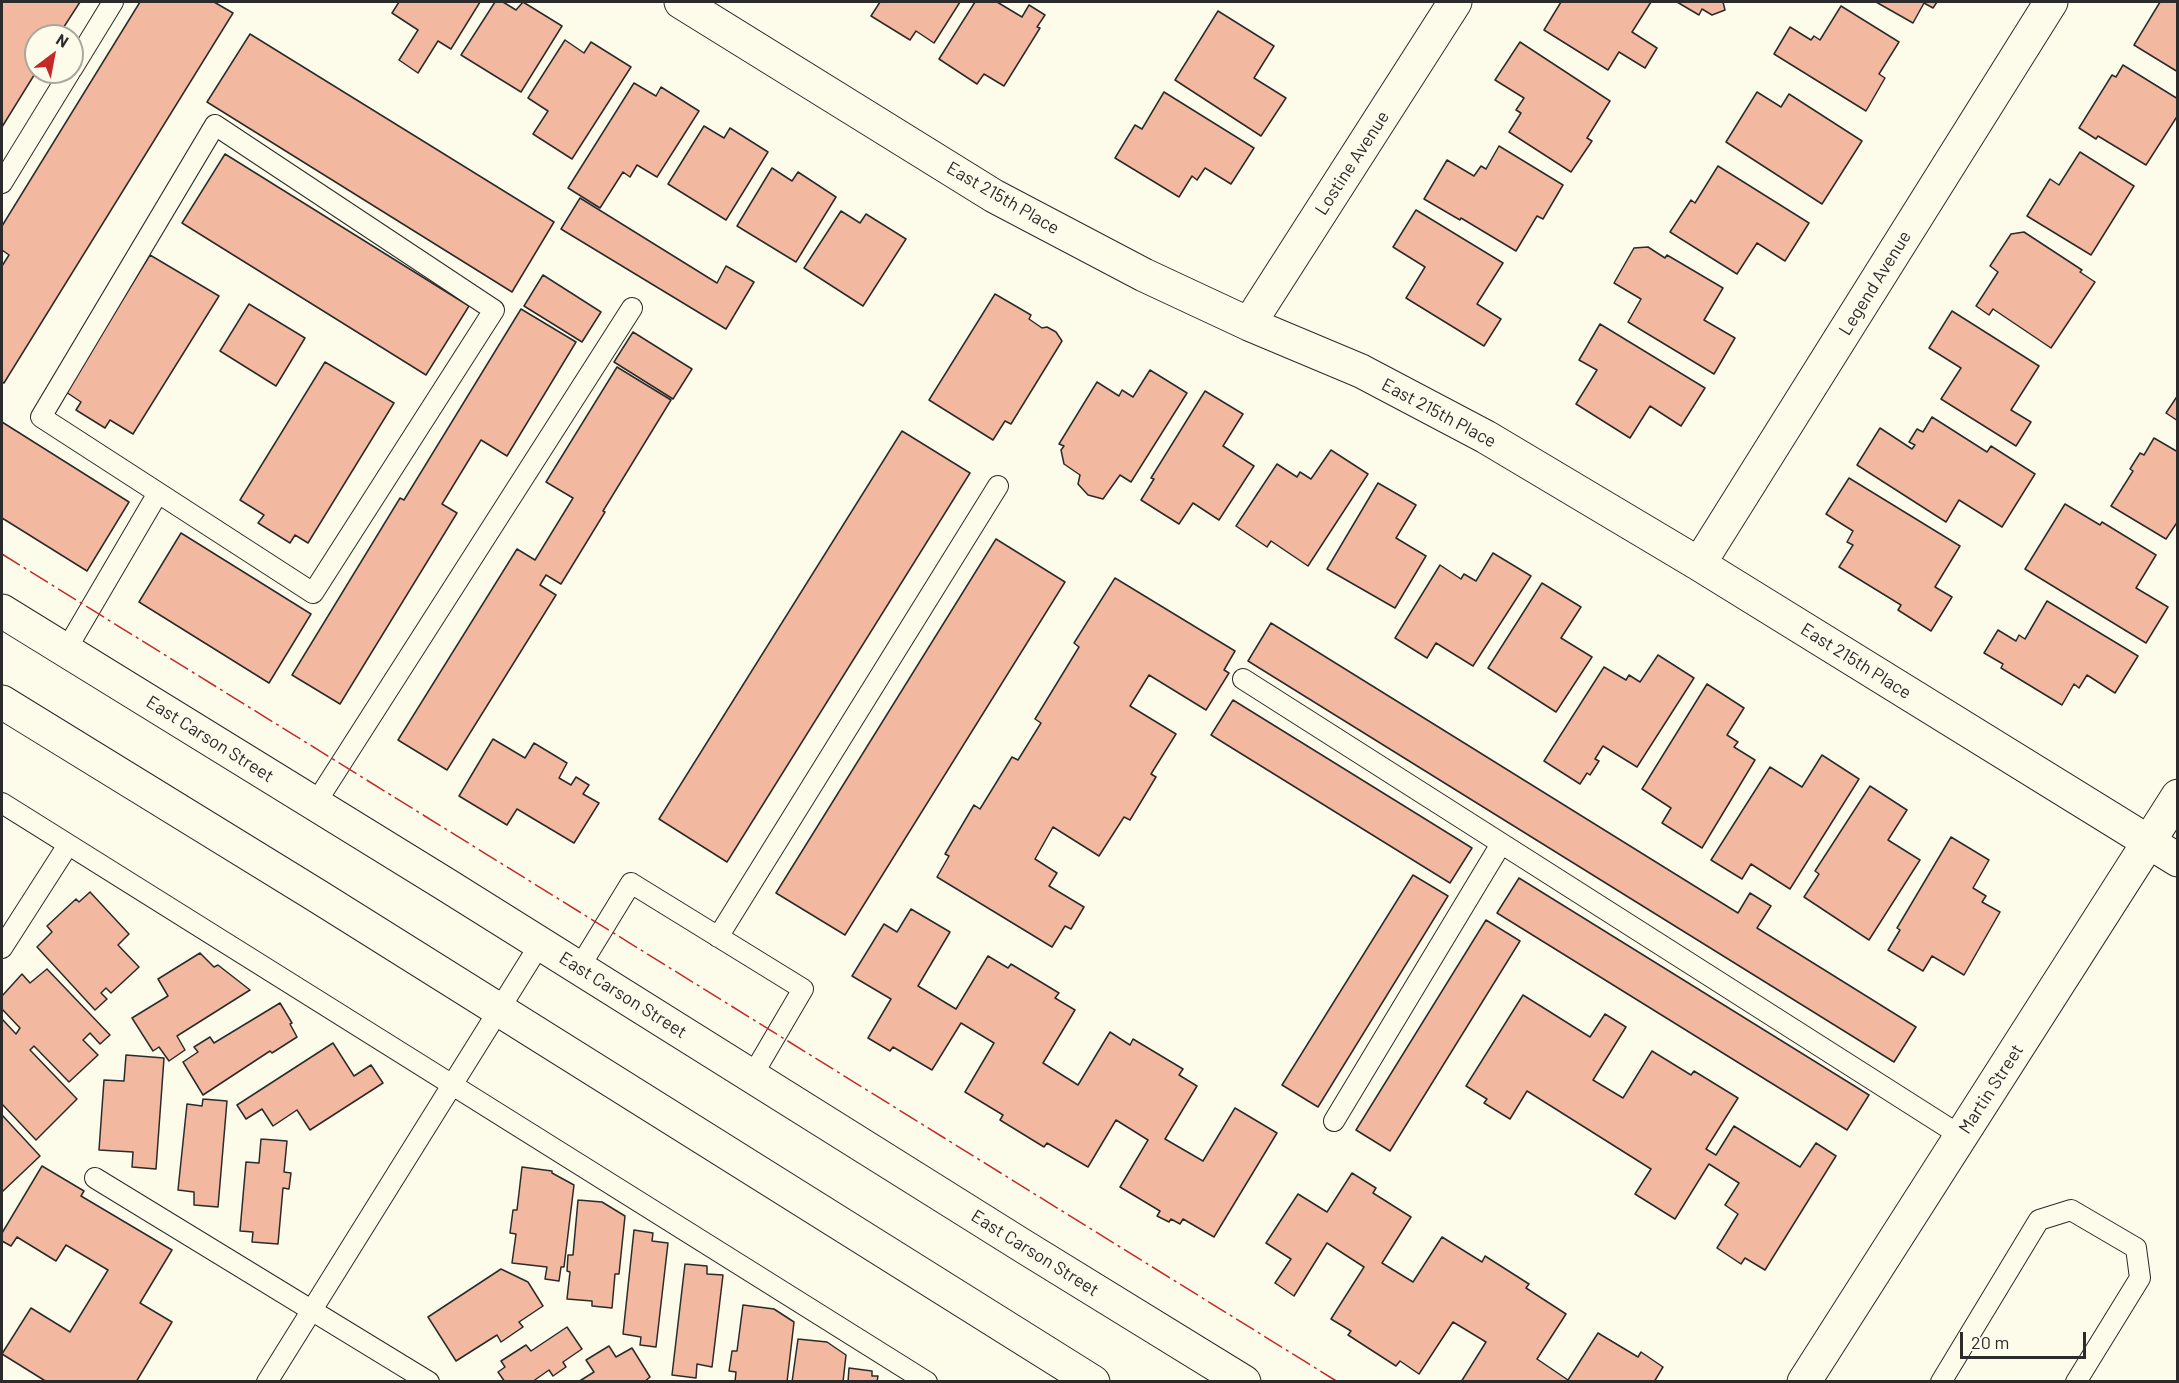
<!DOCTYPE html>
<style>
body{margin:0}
#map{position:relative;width:2179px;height:1383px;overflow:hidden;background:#fdfbea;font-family:Barlow,sans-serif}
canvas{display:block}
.frame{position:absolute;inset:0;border:3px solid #2b2b2b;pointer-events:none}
.north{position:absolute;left:24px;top:24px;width:60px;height:60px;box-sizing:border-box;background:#fdfbea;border:2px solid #a9a89e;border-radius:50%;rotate:32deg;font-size:16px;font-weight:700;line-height:24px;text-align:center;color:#2b2b2b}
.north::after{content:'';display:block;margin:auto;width:21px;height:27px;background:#c62828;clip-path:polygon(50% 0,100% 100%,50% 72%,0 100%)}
.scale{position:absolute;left:1960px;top:1332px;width:126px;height:27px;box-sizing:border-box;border:3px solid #2b2b2b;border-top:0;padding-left:8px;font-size:18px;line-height:21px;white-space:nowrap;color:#2b2b2b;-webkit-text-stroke:4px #fdfbea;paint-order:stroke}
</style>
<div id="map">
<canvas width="2179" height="1383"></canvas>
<div class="frame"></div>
<div class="north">N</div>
<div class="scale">20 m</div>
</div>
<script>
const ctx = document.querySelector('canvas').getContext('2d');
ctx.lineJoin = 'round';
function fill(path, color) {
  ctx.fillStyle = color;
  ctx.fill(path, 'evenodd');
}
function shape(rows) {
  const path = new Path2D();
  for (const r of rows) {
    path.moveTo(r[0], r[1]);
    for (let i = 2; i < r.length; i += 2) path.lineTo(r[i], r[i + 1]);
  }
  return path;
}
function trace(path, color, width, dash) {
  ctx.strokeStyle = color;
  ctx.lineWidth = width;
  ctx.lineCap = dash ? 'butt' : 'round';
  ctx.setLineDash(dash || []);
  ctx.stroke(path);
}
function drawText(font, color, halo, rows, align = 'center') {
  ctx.font = font + ' Barlow,sans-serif';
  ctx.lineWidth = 4.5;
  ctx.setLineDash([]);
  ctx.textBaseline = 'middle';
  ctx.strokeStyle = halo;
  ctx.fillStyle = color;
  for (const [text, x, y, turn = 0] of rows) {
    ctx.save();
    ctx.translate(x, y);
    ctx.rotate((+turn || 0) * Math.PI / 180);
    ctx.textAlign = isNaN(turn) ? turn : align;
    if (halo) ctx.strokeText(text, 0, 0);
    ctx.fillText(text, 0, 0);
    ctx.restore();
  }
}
const building = shape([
 [2,2,80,2,58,36,36,36,36,72,2,127,2,2],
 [140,2,214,2,233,13,4,383,2,382,2,266,9,255,2,250,2,226,140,2],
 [399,2,480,2,451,49,438,41,418,73,399,60,418,30,392,13,399,2],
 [495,2,503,2,516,10,523,2,562,26,521,92,461,55,495,2],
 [880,2,960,2,934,43,916,31,910,40,871,16,880,2],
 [975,2,997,2,1022,17,1029,5,1045,15,1037,27,1040,28,1004,86,984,74,977,84,939,59,975,2],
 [1561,2,1651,2,1632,32,1657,48,1645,68,1619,52,1608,70,1544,30,1561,2],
 [1677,2,1723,2,1725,10,1712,15,1702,9,1699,15,1677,2],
 [1876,2,1937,2,1933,8,1924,3,1913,23,1876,2],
 [2160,2,2178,2,2178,72,2134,45,2160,2],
 [1841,6,1899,42,1879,74,1885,78,1866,111,1774,54,1790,27,1811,40,1814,36,1820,40,1841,6],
 [1218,11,1274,46,1254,78,1286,98,1261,136,1175,80,1218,11],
 [250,34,554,222,512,292,207,102,250,34],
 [565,40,584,53,591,42,631,67,572,159,533,134,548,111,528,98,565,40],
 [1520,42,1610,101,1587,138,1592,141,1571,172,1509,132,1521,113,1516,110,1524,98,1495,80,1520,42],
 [2123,65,2178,99,2178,115,2146,165,2098,136,2096,139,2079,128,2112,75,2116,77,2123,65],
 [634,83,656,96,661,87,699,111,657,177,637,165,630,177,623,172,600,208,568,188,634,83],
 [1164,92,1254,148,1231,184,1205,168,1197,180,1192,176,1179,197,1115,158,1135,125,1142,129,1164,92],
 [1757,92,1781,107,1789,94,1862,141,1822,204,1726,142,1757,92],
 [704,126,724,138,730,128,768,152,726,220,668,184,704,126],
 [1499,146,1563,185,1543,219,1537,216,1516,251,1461,218,1460,220,1424,199,1447,160,1474,176,1481,166,1486,169,1499,146],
 [2080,152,2134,186,2091,255,2027,216,2050,179,2059,185,2080,152],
 [225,154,469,306,426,375,182,223,225,154],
 [1718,166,1809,223,1785,261,1757,243,1737,274,1670,232,1691,200,1695,203,1718,166],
 [772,168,792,181,798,172,836,197,796,262,737,226,772,168],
 [580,198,717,283,726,266,754,282,726,329,561,229,580,198],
 [1416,210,1503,263,1477,304,1501,319,1484,346,1406,298,1425,267,1393,247,1416,210],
 [841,211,860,223,866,214,906,239,863,306,804,268,841,211],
 [2024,232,2082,270,2080,272,2095,282,2051,348,1993,309,1989,315,1976,306,1998,272,1990,266,2011,234,2024,232],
 [1648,247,1665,258,1667,255,1723,288,1704,320,1735,338,1714,374,1628,322,1641,299,1614,283,1634,248,1648,247],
 [150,255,219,296,133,434,110,420,105,428,76,410,81,402,66,392,150,255],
 [543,275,601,312,582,342,524,306,543,275],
 [995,294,1031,315,1029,319,1042,328,1047,327,1056,332,1062,341,1011,424,1005,421,993,440,929,400,995,294],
 [249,304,305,338,276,386,220,351,249,304],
 [521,309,576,342,507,456,481,440,442,504,457,513,340,704,292,675,400,498,404,500,521,309],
 [1952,311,2039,366,2011,410,2031,422,2016,446,1941,399,1961,368,1929,348,1952,311],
 [1600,324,1705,388,1681,426,1650,406,1630,438,1576,404,1597,370,1579,360,1600,324],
 [633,332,692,369,673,399,614,362,633,332],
 [325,362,394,403,308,543,295,535,290,543,258,523,264,515,240,500,325,362],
 [617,367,671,400,603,511,605,512,561,584,546,575,540,585,556,595,447,770,398,740,517,549,535,560,573,498,546,482,617,367],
 [1150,370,1187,393,1131,482,1120,475,1103,499,1088,495,1078,484,1080,475,1064,464,1061,450,1064,446,1059,444,1097,382,1119,396,1122,390,1133,397,1150,370],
 [1205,391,1243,414,1223,446,1254,466,1219,520,1193,503,1179,524,1141,500,1154,479,1151,478,1205,391],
 [2178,395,2178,421,2166,413,2178,395],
 [1932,417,1987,452,1991,446,2035,474,2002,527,1959,500,1946,522,1857,465,1880,428,1912,449,1915,445,1909,442,1917,429,1923,432,1932,417],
 [2,422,129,502,87,571,2,518,2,422],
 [902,431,970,473,727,862,659,819,902,431],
 [2154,438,2178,452,2178,521,2166,539,2111,506,2133,471,2130,469,2140,453,2144,455,2154,438],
 [1331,450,1368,474,1308,566,1271,541,1267,547,1236,526,1277,464,1297,477,1300,472,1311,479,1331,450],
 [1849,478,1960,546,1935,587,1952,597,1931,631,1898,610,1901,605,1839,567,1853,545,1847,542,1853,531,1826,514,1849,478],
 [1378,483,1416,505,1396,538,1426,556,1395,608,1327,569,1378,483],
 [2065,504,2100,525,2102,522,2156,555,2136,588,2168,607,2146,643,2025,569,2065,504],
 [181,533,311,614,269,683,139,602,181,533],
 [996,539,1065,582,845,935,776,893,996,539],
 [1493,553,1531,576,1473,666,1436,643,1427,658,1395,638,1440,565,1461,579,1464,574,1476,581,1493,553],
 [1115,578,1235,651,1224,670,1229,673,1206,710,1149,675,1130,706,1176,734,1151,774,1156,777,1130,820,1124,817,1099,856,1053,827,1035,859,1057,873,1049,886,1084,907,1071,929,1065,926,1052,947,937,877,949,856,945,854,974,805,980,809,1012,757,1018,760,1041,723,1035,719,1079,647,1074,643,1115,578],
 [1542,583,1581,607,1561,638,1592,657,1556,712,1488,668,1542,583],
 [2047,601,2138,656,2115,693,2087,675,2079,688,2074,684,2062,705,2001,668,2003,664,1984,653,1998,630,2016,641,2019,635,2025,639,2047,601],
 [1271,623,1738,913,1750,893,1771,906,1757,928,1916,1027,1894,1062,1248,661,1271,623],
 [1658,655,1694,678,1637,767,1603,746,1595,759,1599,761,1590,775,1587,773,1580,784,1544,761,1604,667,1626,680,1629,675,1640,682,1658,655],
 [1707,684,1744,708,1727,735,1738,742,1734,747,1755,760,1702,848,1662,823,1671,808,1642,789,1707,684],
 [1233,700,1472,848,1450,883,1211,735,1233,700],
 [493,739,525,758,534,743,567,763,559,778,571,785,576,777,589,785,583,794,599,803,574,843,517,809,507,825,459,796,493,739],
 [1822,755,1859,779,1790,889,1751,864,1742,879,1711,860,1770,767,1802,787,1822,755],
 [1870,786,1907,810,1888,840,1920,860,1869,940,1804,897,1819,874,1815,871,1870,786],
 [1951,837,1989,860,1973,888,1986,896,1982,902,2000,912,1964,975,1932,956,1923,971,1888,950,1900,930,1897,928,1951,837],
 [1413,875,1448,896,1318,1107,1282,1085,1413,875],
 [1519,878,1869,1095,1847,1130,1497,913,1519,878],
 [90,892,129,934,118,945,139,967,111,993,106,988,101,993,107,999,95,1010,37,947,52,932,47,926,76,899,79,902,90,892],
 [911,909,950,932,918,986,956,1009,988,956,1008,968,1011,964,1059,993,1055,998,1075,1010,1043,1063,1078,1085,1110,1032,1130,1045,1133,1039,1183,1069,1179,1075,1197,1086,1165,1139,1203,1161,1235,1108,1277,1133,1214,1237,1183,1219,1180,1224,1171,1219,1169,1222,1157,1216,1160,1211,1120,1187,1148,1140,1116,1120,1088,1167,1047,1143,1044,1147,1000,1120,1003,1115,965,1092,994,1043,961,1023,932,1070,893,1047,890,1051,868,1038,891,999,852,976,884,924,897,932,911,909],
 [1486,920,1520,941,1390,1151,1356,1130,1486,920],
 [200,953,214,967,218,965,250,990,177,1036,185,1050,169,1061,159,1047,153,1051,132,1018,168,996,158,979,200,953],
 [47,969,110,1035,100,1044,90,1033,83,1040,98,1055,69,1082,34,1046,30,1050,77,1099,36,1140,2,1104,2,1019,16,1034,20,1028,2,1009,2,996,22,974,30,983,47,969],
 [1523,995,1590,1037,1605,1014,1626,1027,1593,1080,1623,1098,1652,1051,1691,1075,1694,1071,1738,1098,1706,1149,1716,1155,1734,1126,1800,1167,1816,1143,1836,1156,1765,1270,1745,1258,1741,1264,1717,1248,1738,1214,1725,1205,1739,1183,1709,1164,1675,1219,1635,1194,1651,1169,1527,1091,1510,1119,1484,1103,1487,1099,1466,1086,1523,995],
 [280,1003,292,1023,290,1024,297,1037,272,1053,270,1051,203,1095,183,1062,198,1052,194,1047,210,1037,214,1043,280,1003],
 [333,1043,354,1076,371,1065,383,1083,310,1130,297,1110,273,1126,262,1109,246,1119,237,1105,333,1043],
 [126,1055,164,1058,156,1169,132,1167,133,1152,99,1150,104,1080,124,1081,126,1055],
 [203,1099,227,1101,218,1207,194,1205,194,1192,178,1190,187,1104,202,1106,203,1099],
 [2,1115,40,1156,2,1192,2,1115],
 [261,1139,287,1141,284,1172,291,1173,289,1189,283,1188,278,1244,252,1242,253,1232,240,1231,246,1162,259,1163,261,1139],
 [42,1166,84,1191,81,1196,172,1250,140,1303,172,1322,136,1382,47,1382,2,1354,31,1308,70,1332,108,1270,66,1245,56,1261,17,1237,11,1246,2,1241,2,1233,42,1166],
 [522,1167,552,1171,552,1173,574,1185,564,1267,561,1267,559,1281,545,1279,547,1267,512,1263,516,1234,510,1233,513,1210,517,1210,522,1167],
 [1352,1173,1376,1188,1373,1193,1411,1217,1382,1263,1413,1282,1442,1237,1482,1262,1485,1256,1529,1284,1526,1288,1566,1314,1537,1359,1568,1380,1598,1333,1638,1357,1641,1352,1663,1367,1654,1382,1461,1382,1486,1342,1453,1322,1419,1374,1400,1361,1396,1366,1348,1335,1351,1331,1331,1319,1364,1267,1327,1243,1294,1296,1275,1283,1291,1259,1266,1243,1298,1194,1327,1212,1352,1173],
 [578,1200,602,1202,625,1216,619,1274,615,1274,612,1308,592,1306,592,1301,567,1299,570,1272,567,1271,568,1255,573,1255,578,1200],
 [634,1230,653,1233,652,1241,668,1243,656,1347,640,1345,641,1337,623,1334,634,1230],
 [685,1264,707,1266,707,1274,723,1275,712,1367,697,1364,696,1378,672,1375,685,1264],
 [501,1269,528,1282,543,1306,519,1322,523,1327,501,1342,497,1335,456,1361,428,1317,501,1269],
 [743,1305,774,1309,794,1322,787,1382,735,1382,736,1372,729,1371,732,1351,737,1351,743,1305],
 [567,1327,582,1349,563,1362,566,1367,553,1376,549,1370,532,1382,505,1382,498,1372,505,1367,501,1361,526,1345,531,1351,567,1327],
 [798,1339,827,1342,846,1355,843,1382,792,1382,798,1339],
 [609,1346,616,1357,632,1348,650,1377,644,1382,578,1382,594,1372,586,1360,609,1346],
 [849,1368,872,1371,872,1376,878,1376,877,1382,848,1382,849,1368]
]);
const service = shape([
 [72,69,113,2],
 [215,125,494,310,313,593,41,417,215,125],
 [2,183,70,72],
 [66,650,158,493],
 [1243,679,1961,1136],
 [2,803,927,1382],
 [315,804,632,308],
 [718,937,998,486],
 [2,948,68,845],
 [579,968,631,883,803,989,752,1076],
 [1334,1121,1501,844],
 [95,1178,429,1382],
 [267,1382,540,944],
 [1941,1382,2039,1220,2071,1210,2136,1248,2140,1278,2076,1382]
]);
const minor = shape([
 [681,2,994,196,1144,275,1249,324,1361,371,1486,437,1699,564,2178,860],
 [1249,324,1455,2],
 [1699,564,2051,2]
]);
const tertiary = shape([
 [1804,1382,2178,796]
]);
const secondary = shape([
 [2,611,445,884,1023,1246,1244,1382],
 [2,702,319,897,1093,1382]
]);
const power = shape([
 [2,554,1338,1382]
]);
const streetNames = [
 ["Lostine Avenue",1352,163,-57],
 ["East 215th Place",1003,198,30],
 ["Legend Avenue",1875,283,-58],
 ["East 215th Place",1439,413,28],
 ["East 215th Place",1856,661,32],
 ["East Carson Street",210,739,32],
 ["East Carson Street",623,995,32],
 ["Martin Street",1991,1089,-57],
 ["East Carson Street",1035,1253,32]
];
fill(building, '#f2b8a0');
trace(building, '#2b2b2b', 1.5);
trace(service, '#2b2b2b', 22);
trace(minor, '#2b2b2b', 35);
trace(tertiary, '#2b2b2b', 35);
trace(secondary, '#2b2b2b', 35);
trace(service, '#fdfbea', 20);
trace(minor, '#fdfbea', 33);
trace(tertiary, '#fdfbea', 33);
trace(secondary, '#fdfbea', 33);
trace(power, '#c62828', 1.5, [21, 4.5, 3, 4.5]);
drawText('18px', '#2b2b2b', '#fdfbea', streetNames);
</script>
